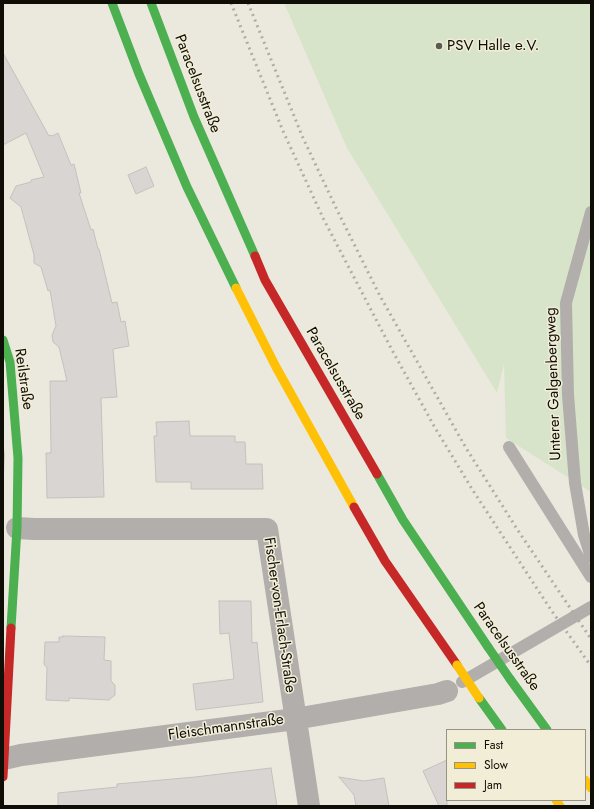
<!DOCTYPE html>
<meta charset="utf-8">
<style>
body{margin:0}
#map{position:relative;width:594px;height:809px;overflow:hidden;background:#ebe9dd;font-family:Jost,sans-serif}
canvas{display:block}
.frame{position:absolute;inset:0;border:4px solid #0e0d06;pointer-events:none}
.legend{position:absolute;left:446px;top:729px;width:140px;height:72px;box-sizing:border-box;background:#f1edd7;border:1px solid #969383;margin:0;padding:5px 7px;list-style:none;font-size:12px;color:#0e0d06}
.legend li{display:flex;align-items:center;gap:8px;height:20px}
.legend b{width:20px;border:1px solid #969383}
</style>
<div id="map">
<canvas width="594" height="809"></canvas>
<div class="frame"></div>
<ul class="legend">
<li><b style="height:5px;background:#4caf50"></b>Fast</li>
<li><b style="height:5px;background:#ffc107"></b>Slow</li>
<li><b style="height:5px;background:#c62828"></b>Jam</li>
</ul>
</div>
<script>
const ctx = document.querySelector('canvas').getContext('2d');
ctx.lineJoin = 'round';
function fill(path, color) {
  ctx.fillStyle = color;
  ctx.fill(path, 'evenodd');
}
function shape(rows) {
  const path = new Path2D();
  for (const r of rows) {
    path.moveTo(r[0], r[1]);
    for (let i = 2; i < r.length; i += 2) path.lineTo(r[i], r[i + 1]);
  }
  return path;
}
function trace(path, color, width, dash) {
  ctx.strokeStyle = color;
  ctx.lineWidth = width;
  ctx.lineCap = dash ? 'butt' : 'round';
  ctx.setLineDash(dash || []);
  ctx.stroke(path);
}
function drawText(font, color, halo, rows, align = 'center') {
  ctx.font = font + ' Jost,sans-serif';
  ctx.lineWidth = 3;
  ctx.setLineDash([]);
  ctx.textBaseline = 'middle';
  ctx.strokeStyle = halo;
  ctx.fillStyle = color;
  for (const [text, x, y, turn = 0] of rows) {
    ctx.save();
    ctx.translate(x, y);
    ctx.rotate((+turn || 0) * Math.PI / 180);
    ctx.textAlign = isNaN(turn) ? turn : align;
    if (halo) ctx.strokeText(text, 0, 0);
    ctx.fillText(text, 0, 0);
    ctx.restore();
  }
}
const green = shape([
 [284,3,591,3,591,492,506,438,504,364,497,393,347,148]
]);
const building = shape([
 [3,53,49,136,51,135,52,136,58,133,71,165,74,164,81,193,79,193,91,230,93,229,98,249,99,249,112,303,117,302,121,322,125,321,129,346,113,349,117,397,101,398,104,497,47,498,46,453,51,453,50,381,67,381,59,347,53,342,52,335,56,326,50,290,48,291,41,267,34,263,34,255,21,207,10,198,16,186,31,182,31,180,44,177,26,133,3,145,3,53],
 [146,167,154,186,136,194,128,175,146,167],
 [189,421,190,436,235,436,235,442,245,442,246,464,262,464,263,489,191,489,191,482,156,482,154,436,157,436,156,422,189,421],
 [219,601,251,601,252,643,257,642,263,702,196,710,193,684,234,679,229,633,220,634,219,601],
 [63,636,105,637,104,660,111,661,111,681,115,685,115,695,109,700,69,698,69,701,46,700,47,668,44,664,45,642,59,642,59,637,63,637,63,636],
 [447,760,447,806,439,806,423,771,447,760],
 [271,768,277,806,58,806,58,793,117,787,117,784,195,777,271,768],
 [339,777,364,781,384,778,389,806,356,806,354,795,339,777]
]);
const lane = shape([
 [591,212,566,303,568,395,575,483,584,535,591,557],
 [509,447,591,577],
 [462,682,591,607]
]);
const street = shape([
 [17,528,34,529,267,529,309,806],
 [4,759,21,755,295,719,438,694,447,691]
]);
const fast = shape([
 [112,3,139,74,187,187,236,288],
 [151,3,194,117,255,256],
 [3,340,10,362,18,458,17,528,11,628],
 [377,474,403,520,488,647],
 [510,679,547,730],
 [479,698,502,730]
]);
const slow = shape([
 [236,288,276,367,354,507],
 [585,780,591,788],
 [556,800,560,806]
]);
const jam = shape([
 [255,256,265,280,377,474],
 [354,507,385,561,457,665],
 [3,777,11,628]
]);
const tram = shape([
 [3,440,4,455,3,492]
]);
const rail = shape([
 [231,3,283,131,323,218,392,350,434,426,472,489,551,610,591,666],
 [248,3,303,138,338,212,380,296,466,448,517,529,591,639]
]);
const fastBridge = shape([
 [488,647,510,679]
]);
const slowBridge = shape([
 [457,665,479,698]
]);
const markers = [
 [439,46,4,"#5b5a51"]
];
const poiNames = [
 ["PSV Halle e.V.",447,46]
];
const streetNames = [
 ["Paracelsusstraße",197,84,69],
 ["Paracelsusstraße",335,374,60],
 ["Reilstraße",23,379,82],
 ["Unterer Galgenbergweg",554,384,-92],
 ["Fischer-von-Erlach-Straße",279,615,82],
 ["Paracelsusstraße",506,647,55],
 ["Fleischmannstraße",226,728,-8]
];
fill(green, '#d7e4ca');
fill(building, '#d8d5d3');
trace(building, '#c4c0be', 1);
trace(lane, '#b1aeab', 12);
trace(street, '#b1aeab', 22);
trace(fast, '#4caf50', 9);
trace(slow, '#ffc107', 9);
trace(jam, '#c62828', 9);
trace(tram, '#afada7', 1);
trace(rail, '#afada7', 3, [2, 4]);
trace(fastBridge, '#4caf50', 9);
trace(slowBridge, '#ffc107', 9);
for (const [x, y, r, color] of markers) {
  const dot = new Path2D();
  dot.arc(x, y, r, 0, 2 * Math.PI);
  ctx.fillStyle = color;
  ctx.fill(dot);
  trace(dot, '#f1edd7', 1.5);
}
drawText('15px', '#0e0d06', '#f1edd7', poiNames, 'left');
drawText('15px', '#0e0d06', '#f1edd7', streetNames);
</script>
